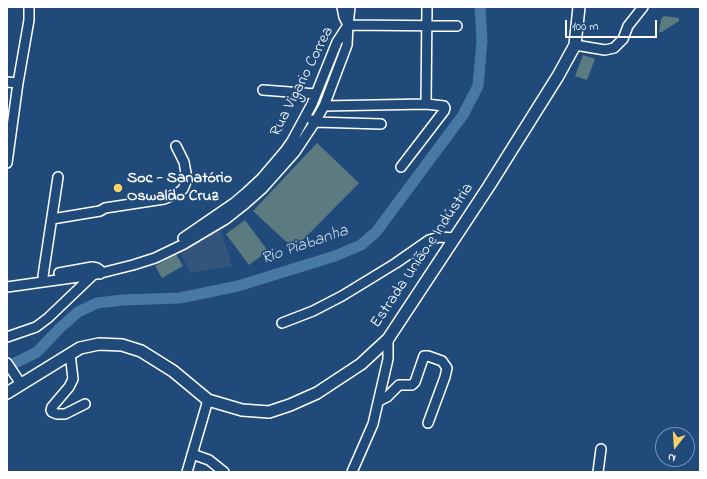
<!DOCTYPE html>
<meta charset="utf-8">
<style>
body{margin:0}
#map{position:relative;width:707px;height:479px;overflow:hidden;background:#1f4a7a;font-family:"Indie Flower",sans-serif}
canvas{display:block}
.frame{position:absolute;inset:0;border:8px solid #fff;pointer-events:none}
.north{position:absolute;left:655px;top:427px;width:40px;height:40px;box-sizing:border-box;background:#1f4a7a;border:1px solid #7992af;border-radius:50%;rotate:197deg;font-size:11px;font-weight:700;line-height:16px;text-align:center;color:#fff}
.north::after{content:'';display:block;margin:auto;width:14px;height:18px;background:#ffd166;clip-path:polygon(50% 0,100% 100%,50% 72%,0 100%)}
.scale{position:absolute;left:565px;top:20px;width:92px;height:18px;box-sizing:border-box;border:2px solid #fff;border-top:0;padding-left:5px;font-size:12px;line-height:14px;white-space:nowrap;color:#fff;-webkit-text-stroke:3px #1f4a7a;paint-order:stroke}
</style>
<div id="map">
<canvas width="707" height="479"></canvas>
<div class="frame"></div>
<div class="north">N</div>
<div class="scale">100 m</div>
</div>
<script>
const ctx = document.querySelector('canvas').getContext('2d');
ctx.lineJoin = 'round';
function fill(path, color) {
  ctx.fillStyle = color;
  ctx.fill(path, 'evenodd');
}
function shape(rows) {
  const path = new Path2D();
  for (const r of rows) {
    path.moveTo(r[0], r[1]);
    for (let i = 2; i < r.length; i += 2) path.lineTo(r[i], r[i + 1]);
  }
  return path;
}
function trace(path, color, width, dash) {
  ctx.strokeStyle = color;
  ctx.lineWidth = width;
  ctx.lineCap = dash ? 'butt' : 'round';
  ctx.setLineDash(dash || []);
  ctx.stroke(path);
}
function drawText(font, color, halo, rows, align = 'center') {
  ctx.font = font + ' "Indie Flower",sans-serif';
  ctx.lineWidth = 3.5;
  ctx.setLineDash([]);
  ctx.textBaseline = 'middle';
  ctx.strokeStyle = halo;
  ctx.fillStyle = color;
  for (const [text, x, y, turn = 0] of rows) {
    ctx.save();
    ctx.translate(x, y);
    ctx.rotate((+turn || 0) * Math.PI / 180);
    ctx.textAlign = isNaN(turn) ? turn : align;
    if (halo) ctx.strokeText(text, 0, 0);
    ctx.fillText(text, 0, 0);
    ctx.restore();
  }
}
const built = shape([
 [220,227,232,266,191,273,179,251]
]);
const green = shape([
 [664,16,679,18,679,21,662,32,659,32,661,19],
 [583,55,595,59,587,80,575,76],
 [317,143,359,183,294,249,253,211],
 [245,220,268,251,249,265,226,234],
 [176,254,183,266,162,278,155,266]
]);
const river = shape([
 [7,367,37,352,60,328,78,312,97,303,122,300,180,298,238,286,335,256,361,245,376,232,463,115,478,86,482,41,480,7]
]);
const minor = shape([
 [348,25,457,26],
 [575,45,605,50,614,48,623,39,628,26,643,7],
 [7,82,18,83],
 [263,90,316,94],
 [426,104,427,7],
 [324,106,426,104,444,106,445,108,444,111,401,167],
 [312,120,315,122,381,124],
 [7,163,18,83,29,20,29,7],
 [52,219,100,211,105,208,164,199,178,193,183,189,186,182,186,173,184,162,176,146],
 [183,238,234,203,247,192,262,178,285,151,292,141,312,104,337,42,348,25,350,7],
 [59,273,92,267,97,268,100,270,100,274],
 [43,276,58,177],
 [7,287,93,275,133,265,155,258,184,244,226,219,245,204,262,189,295,152,315,122,324,106,347,45,348,25,344,17,342,7],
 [282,323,313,311,342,296,396,263,429,240,439,237,455,238],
 [7,337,36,327,48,318,93,275],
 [70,354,73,379,69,387,52,407,51,410,52,412,57,414,65,414,85,404],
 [7,363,21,384],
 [379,401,387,397,399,385,412,385,415,382,424,356,428,356,442,361,447,368,445,377,428,423],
 [192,454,209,460,224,472],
 [187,472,208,400],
 [352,472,373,424,388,359,388,339],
 [598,472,601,449]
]);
const major = shape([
 [7,393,80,348,99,344,122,345,141,351,173,371,208,400,242,410,269,412,290,405,317,393,361,364,388,339,489,186,558,76,575,45,579,7]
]);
const markers = [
 [118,188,5,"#ffd166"]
];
const streetNames = [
 ["Rua Vigario Correa",303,82,-63],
 ["Estrada União e Indústria",423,256,-56]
];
const poiNames = [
 ["Soc - Sanatório",127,179],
 ["Oswaldo Cruz",127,197]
];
const waterNames = [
 ["Rio Piabanha",305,246,-19]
];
fill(built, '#33557c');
fill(green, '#5b7b80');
trace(river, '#4879a5', 11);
trace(minor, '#fff', 12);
trace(major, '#fff', 14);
trace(minor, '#1f4a7a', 9);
trace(major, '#1f4a7a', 11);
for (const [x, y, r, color] of markers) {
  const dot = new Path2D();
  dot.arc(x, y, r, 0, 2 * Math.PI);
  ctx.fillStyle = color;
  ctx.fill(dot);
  trace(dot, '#1f4a7a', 1.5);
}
drawText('16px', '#fff', '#1f4a7a', streetNames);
drawText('bold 16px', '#fff', '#1f4a7a', poiNames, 'left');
drawText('italic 17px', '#d1dee8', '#1f4a7a', waterNames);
</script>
